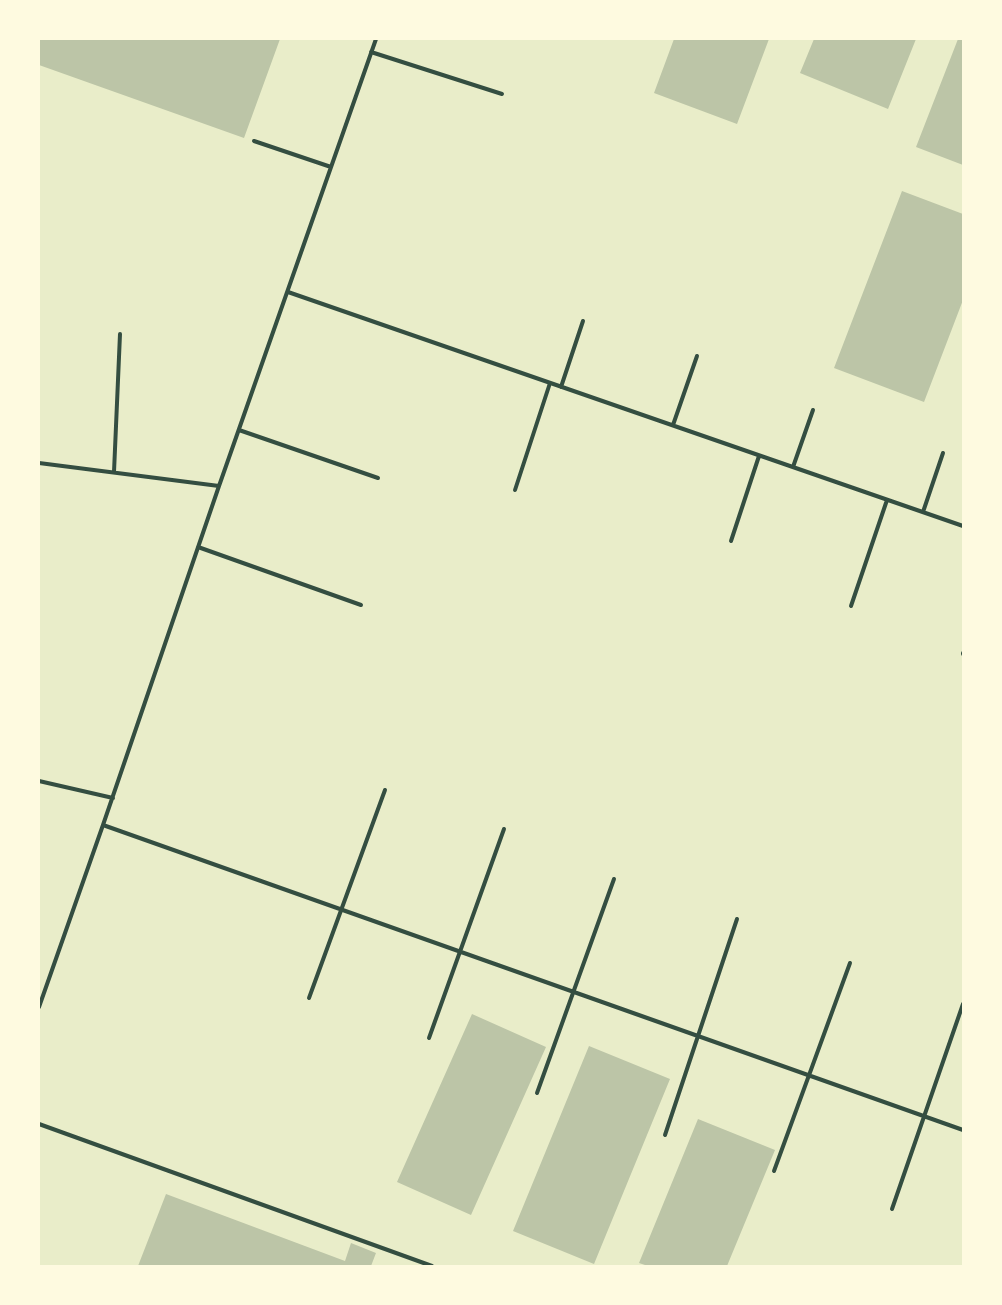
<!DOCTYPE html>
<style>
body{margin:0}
#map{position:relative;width:1002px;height:1305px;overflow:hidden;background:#e9edc9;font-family:"DejaVu Sans",sans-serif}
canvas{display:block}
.frame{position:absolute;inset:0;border:40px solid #fefae0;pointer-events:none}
</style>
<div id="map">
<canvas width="1002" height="1305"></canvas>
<div class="frame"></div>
</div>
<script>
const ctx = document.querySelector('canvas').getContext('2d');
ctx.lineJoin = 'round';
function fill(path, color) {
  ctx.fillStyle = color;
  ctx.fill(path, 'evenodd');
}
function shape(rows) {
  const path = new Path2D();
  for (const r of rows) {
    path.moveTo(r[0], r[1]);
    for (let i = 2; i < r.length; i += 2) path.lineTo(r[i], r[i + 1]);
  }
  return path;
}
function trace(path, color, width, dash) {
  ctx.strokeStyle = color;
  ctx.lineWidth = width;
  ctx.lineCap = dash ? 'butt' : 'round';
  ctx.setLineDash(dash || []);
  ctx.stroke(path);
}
const building = shape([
 [39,39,280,39,244,138,39,65],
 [674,39,769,39,737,124,654,93],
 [814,39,916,39,888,109,800,73],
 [958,39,963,39,963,165,916,147],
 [902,191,963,214,963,300,924,402,834,368],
 [472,1014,546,1047,471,1215,397,1182],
 [589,1046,670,1079,594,1264,513,1231],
 [698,1119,775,1150,727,1266,648,1266,639,1263],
 [166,1194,345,1261,351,1243,376,1253,371,1266,138,1266]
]);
const service = shape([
 [371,52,502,94],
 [254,141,331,167],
 [288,292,963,526],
 [561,387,583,321],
 [673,425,697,356],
 [239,430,378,478],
 [39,463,219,486],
 [793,467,813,410],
 [114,472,120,334],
 [515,490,550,383],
 [923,512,943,453],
 [731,541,759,456],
 [198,547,361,605],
 [851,606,887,500],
 [963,654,963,653],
 [39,781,113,798],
 [103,825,963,1130],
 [309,998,385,790],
 [39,1007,103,825,219,486,376,39],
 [429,1038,504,829],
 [537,1093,614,879],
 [39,1124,432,1266],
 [665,1135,737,919],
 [774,1171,850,963],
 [892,1209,963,1004]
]);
fill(building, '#bcc5a7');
trace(service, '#344e41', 4);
</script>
